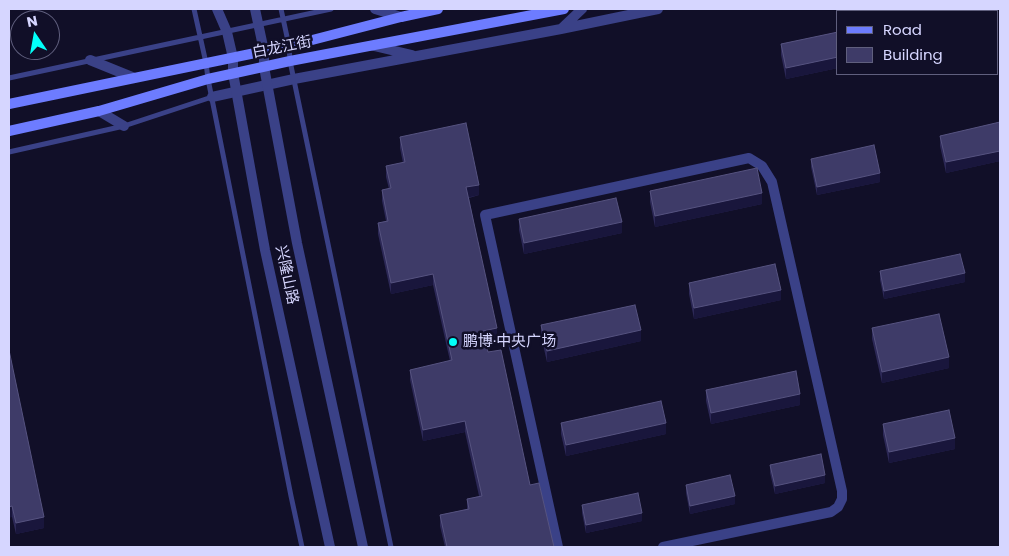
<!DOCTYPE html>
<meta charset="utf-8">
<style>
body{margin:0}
#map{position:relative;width:1009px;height:556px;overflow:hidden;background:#110f28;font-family:Poppins,sans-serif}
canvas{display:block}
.frame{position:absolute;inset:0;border:10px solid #d6d6ff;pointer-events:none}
.legend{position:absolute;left:836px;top:10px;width:162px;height:65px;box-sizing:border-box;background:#110f28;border:1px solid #605f7e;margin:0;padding:6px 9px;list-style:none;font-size:15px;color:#d6d6ff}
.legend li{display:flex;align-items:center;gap:10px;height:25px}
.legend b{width:25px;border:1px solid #605f7e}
.north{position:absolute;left:10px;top:10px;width:50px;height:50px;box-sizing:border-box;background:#110f28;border:1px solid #605f7e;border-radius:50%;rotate:348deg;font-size:14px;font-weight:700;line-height:20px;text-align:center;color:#d6d6ff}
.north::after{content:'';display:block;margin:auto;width:18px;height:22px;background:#02fff9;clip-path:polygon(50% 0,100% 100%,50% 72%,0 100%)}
</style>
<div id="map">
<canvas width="1009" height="556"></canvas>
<div class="frame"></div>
<ul class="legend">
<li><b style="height:6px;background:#6d7cff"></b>Road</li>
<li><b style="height:14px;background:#3e3b68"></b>Building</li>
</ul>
<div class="north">N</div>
</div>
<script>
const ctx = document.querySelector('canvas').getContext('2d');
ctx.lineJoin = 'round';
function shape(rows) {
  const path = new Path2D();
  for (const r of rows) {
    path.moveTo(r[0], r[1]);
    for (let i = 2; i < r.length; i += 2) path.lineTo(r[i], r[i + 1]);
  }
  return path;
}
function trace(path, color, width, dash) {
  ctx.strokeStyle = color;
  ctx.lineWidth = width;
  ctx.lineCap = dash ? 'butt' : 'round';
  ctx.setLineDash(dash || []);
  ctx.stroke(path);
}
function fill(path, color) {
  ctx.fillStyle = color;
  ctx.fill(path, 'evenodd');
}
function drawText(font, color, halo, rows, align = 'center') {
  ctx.font = font + ' Poppins,"Noto Sans SC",sans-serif';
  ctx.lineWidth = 5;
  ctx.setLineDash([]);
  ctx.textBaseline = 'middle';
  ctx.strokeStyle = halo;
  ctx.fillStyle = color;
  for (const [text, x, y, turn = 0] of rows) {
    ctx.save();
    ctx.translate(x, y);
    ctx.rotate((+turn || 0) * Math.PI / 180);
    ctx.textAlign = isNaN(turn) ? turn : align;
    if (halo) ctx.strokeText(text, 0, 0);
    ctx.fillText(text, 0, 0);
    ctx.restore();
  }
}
const service = shape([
 [194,9,206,63,208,79,291,496,302,547],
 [281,9,289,46,290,61,391,547],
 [9,78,331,9],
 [9,152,124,126,212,97]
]);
const minor = shape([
 [375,9,401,17],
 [562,28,582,9],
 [374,46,412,55],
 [90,60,132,77],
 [212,97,294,79,561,29,658,9],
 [99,111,124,126],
 [558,547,485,215,749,158,762,166,772,182,842,491,842,499,838,507,831,512,663,547]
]);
const tertiary = shape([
 [217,9,227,32,233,58,233,73,265,250,330,547],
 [255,9,264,51,264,67,297,243,363,547]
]);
const secondary = shape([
 [9,104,289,46,401,17,438,9],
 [9,131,99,111,208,79,290,61,564,9]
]);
const wall = shape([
 [838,32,838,68,786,79,781,55,781,44],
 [1000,122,1000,161,946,173,940,146,940,136],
 [400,137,479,195,469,198,497,339,485,342,488,352,530,485,554,547,445,547,440,526,440,515,467,509,467,499,479,496,465,432,423,441,410,380,410,370,450,361,433,285,391,294,378,234,378,223,386,221,382,201,382,190,389,189,386,177,386,166,403,163,400,148],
 [811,159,880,182,817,195,811,167],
 [650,191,762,204,655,227,650,202],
 [519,219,622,233,524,254,519,230],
 [880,271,965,282,884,299,880,280],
 [689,283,781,300,694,319,689,294],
 [541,325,641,341,547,362,541,336],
 [872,328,949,368,882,383,872,339],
 [9,350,44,528,16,534,12,517],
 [706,390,800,405,711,424,706,401],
 [561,423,666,434,566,456,561,434],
 [883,424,955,449,889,463,883,435],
 [770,465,825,483,775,494,770,473],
 [686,485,735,504,690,514,686,493],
 [582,505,642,521,586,533,582,513]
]);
const shadedWall = shape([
 [838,57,838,68,786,79,786,68],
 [1000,151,1000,161,946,173,946,162],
 [880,173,880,182,817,195,817,187],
 [479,185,479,195,466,198,466,187],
 [762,193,762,204,655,227,655,216],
 [622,222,622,233,524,254,524,243],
 [965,273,965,282,884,299,884,291],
 [433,274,433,285,391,294,391,283],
 [781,290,781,300,694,319,694,308],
 [497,328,497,339,483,342,483,331],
 [641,330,641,341,547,362,547,351],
 [949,357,949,368,882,383,882,372],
 [800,394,800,405,711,424,711,413],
 [465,421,465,432,423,441,423,430],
 [666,423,666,434,566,456,566,445],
 [955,438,955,449,889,463,889,452],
 [825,475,825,483,775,494,775,486],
 [735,496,735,504,690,514,690,506],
 [12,506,12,517,9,518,9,507],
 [642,513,642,521,586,533,586,525],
 [44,517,44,528,16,534,16,523]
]);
const building = shape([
 [838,32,838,57,786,68,781,44,838,32],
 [1000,122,1000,151,946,162,940,136,1000,122],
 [466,123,479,185,466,187,497,328,483,331,488,352,501,350,530,485,539,483,554,547,447,547,440,515,469,509,467,499,482,496,465,421,423,430,410,370,452,360,433,274,391,283,378,223,388,221,382,190,391,188,386,166,405,162,400,137,466,123],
 [874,145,880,173,817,187,811,159,874,145],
 [757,168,762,193,655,216,650,191,757,168],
 [616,198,622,222,524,243,519,219,616,198],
 [960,254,965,273,884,291,880,271,960,254],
 [775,264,781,290,694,308,689,283,775,264],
 [635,305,641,330,547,351,541,325,635,305],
 [939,314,949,357,882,372,872,328,939,314],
 [9,350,44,517,16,523,12,506,9,507,9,350],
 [796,371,800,394,711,413,706,390,796,371],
 [661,401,666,423,566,445,561,423,661,401],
 [949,410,955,438,889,452,883,424,949,410],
 [821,454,825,475,775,486,770,465,821,454],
 [730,475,735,496,690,506,686,485,730,475],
 [638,493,642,513,586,525,582,505,638,493]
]);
const markers = [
 [453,342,5,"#02fff9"]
];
const streetNames = [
 ["白龙江街",282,48,-11],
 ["兴隆山路",286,275,78]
];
const poiNames = [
 ["鹏博·中央广场",463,342]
];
trace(service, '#3a4187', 5);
trace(minor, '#3a4187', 10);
trace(tertiary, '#3a4187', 10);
trace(secondary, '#6d7cff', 10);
fill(wall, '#2c2856');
fill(shadedWall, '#19163c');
fill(building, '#3e3b68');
trace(building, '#565380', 1);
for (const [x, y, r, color] of markers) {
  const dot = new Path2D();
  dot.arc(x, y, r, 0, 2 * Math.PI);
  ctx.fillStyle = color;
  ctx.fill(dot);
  trace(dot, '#110f28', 2);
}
drawText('15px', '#d6d6ff', '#110f28', streetNames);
drawText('15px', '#d6d6ff', '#110f28', poiNames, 'left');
</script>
